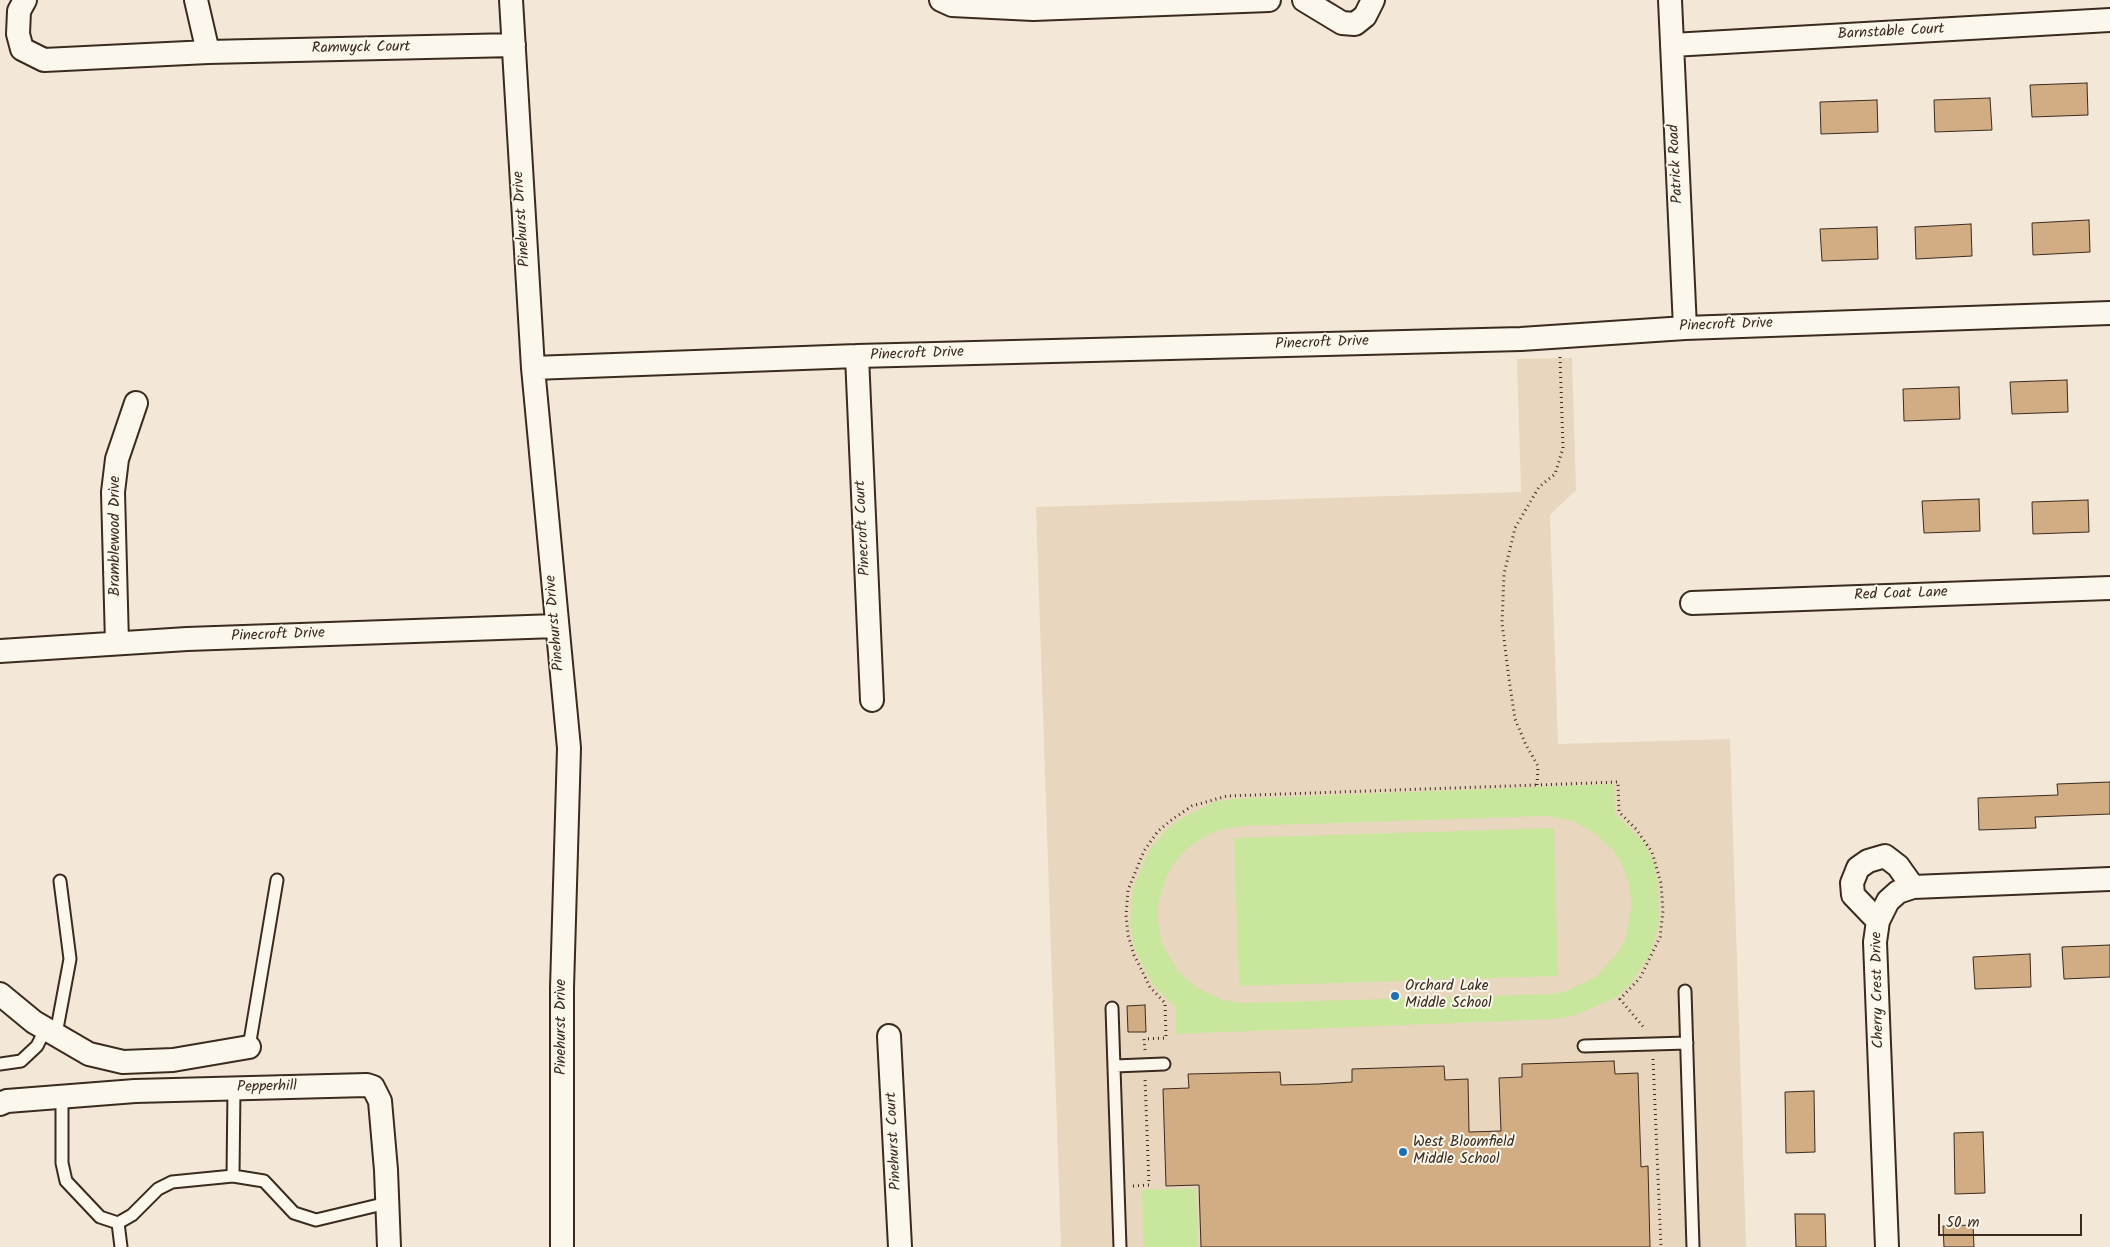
<!DOCTYPE html>
<style>
body{margin:0}
#map{position:relative;width:2110px;height:1247px;overflow:hidden;background:#f3e8d7;font-family:Kalam,sans-serif}
canvas{display:block}
.scale{position:absolute;left:1938px;top:1214px;width:144px;height:22px;box-sizing:border-box;border:2px solid #3b2a1e;border-top:0;padding-left:6px;font-size:15px;line-height:18px;white-space:nowrap;color:#3b2a1e;-webkit-text-stroke:4px #fbf7ec;paint-order:stroke}
</style>
<div id="map">
<canvas width="2110" height="1247"></canvas>
<div class="scale">50 m</div>
</div>
<script>
const ctx = document.querySelector('canvas').getContext('2d');
ctx.lineJoin = 'round';
function fill(path, color) {
  ctx.fillStyle = color;
  ctx.fill(path, 'evenodd');
}
function shape(rows) {
  const path = new Path2D();
  for (const r of rows) {
    path.moveTo(r[0], r[1]);
    for (let i = 2; i < r.length; i += 2) path.lineTo(r[i], r[i + 1]);
  }
  return path;
}
function trace(path, color, width, dash) {
  ctx.strokeStyle = color;
  ctx.lineWidth = width;
  ctx.lineCap = dash ? 'butt' : 'round';
  ctx.setLineDash(dash || []);
  ctx.stroke(path);
}
function drawText(font, color, halo, rows, align = 'center') {
  ctx.font = font + ' Kalam,sans-serif';
  ctx.lineWidth = 4;
  ctx.setLineDash([]);
  ctx.textBaseline = 'middle';
  ctx.strokeStyle = halo;
  ctx.fillStyle = color;
  for (const [text, x, y, turn = 0] of rows) {
    ctx.save();
    ctx.translate(x, y);
    ctx.rotate((+turn || 0) * Math.PI / 180);
    ctx.textAlign = isNaN(turn) ? turn : align;
    if (halo) ctx.strokeText(text, 0, 0);
    ctx.fillText(text, 0, 0);
    ctx.restore();
  }
}
const built = shape([
 [1572,358,1576,490,1550,515,1558,744,1730,739,1746,1247,1061,1247,1036,507,1521,492,1517,359]
]);
const green = shape([
 [1614,784,1615,813,1644,843,1654,863,1658,883,1659,924,1650,955,1631,983,1617,997,1576,1015,1557,1019,1176,1034,1176,1008,1153,985,1135,950,1130,924,1133,888,1149,851,1164,832,1180,819,1214,802,1232,799],
 [1546,816,1573,821,1593,832,1612,849,1621,863,1628,880,1632,903,1626,937,1619,951,1596,977,1566,991,1552,994,1244,1003,1223,1000,1197,988,1177,970,1162,943,1158,921,1158,904,1166,878,1172,866,1186,849,1209,834,1224,829,1244,826],
 [1554,828,1558,976,1239,986,1234,838],
 [1196,1188,1198,1247,1143,1247,1142,1190]
]);
const building = shape([
 [2087,83,2088,115,2032,117,2030,85,2087,83],
 [1990,98,1992,130,1935,132,1934,100,1990,98],
 [1877,100,1878,132,1821,134,1820,102,1877,100],
 [2089,220,2090,252,2033,255,2032,223,2089,220],
 [1971,224,1972,256,1916,259,1915,227,1971,224],
 [1877,227,1878,259,1822,261,1820,229,1877,227],
 [2067,380,2068,412,2012,414,2010,382,2067,380],
 [1959,387,1960,419,1904,421,1903,389,1959,387],
 [1979,499,1980,531,1924,533,1922,501,1979,499],
 [2088,500,2089,532,2033,534,2032,502,2088,500],
 [2110,782,2110,814,2035,817,2036,828,1979,830,1978,798,2058,795,2057,784,2110,782],
 [2110,945,2110,977,2064,979,2062,947,2110,945],
 [2030,954,2031,987,1975,989,1973,957,2030,954],
 [1145,1005,1146,1032,1128,1032,1127,1006,1145,1005],
 [1614,1061,1615,1074,1638,1073,1641,1167,1648,1166,1650,1247,1201,1247,1199,1185,1166,1186,1163,1089,1189,1088,1188,1074,1280,1072,1281,1085,1319,1084,1352,1082,1352,1069,1444,1066,1445,1080,1468,1079,1469,1132,1501,1131,1499,1078,1522,1077,1522,1064,1614,1061],
 [1814,1091,1815,1152,1786,1153,1785,1092,1814,1091],
 [1983,1132,1985,1193,1955,1194,1954,1133,1983,1132],
 [1795,1214,1825,1214,1826,1247,1796,1247,1795,1214],
 [1973,1225,1974,1247,1944,1247,1943,1226,1973,1225]
]);
const path = shape([
 [1560,357,1563,448,1555,474,1539,487,1515,528,1504,574,1502,623,1509,679,1515,719,1526,745,1538,766,1537,785,1618,782,1619,812,1636,829,1652,852,1661,883,1663,911,1660,937,1640,978,1620,999,1645,1029],
 [1145,1050,1144,1039,1166,1038,1165,1003,1150,987,1134,955,1128,935,1126,915,1128,890,1144,851,1158,831,1174,818,1192,806,1227,796,1537,785],
 [1653,1059,1661,1247],
 [1133,1186,1149,1185,1145,1079]
]);
const lane = shape([
 [1685,991,1693,1247],
 [1112,1008,1120,1247],
 [56,1034,70,959,60,881],
 [1584,1046,1687,1043],
 [249,1047,277,880],
 [0,1064,21,1061,37,1046,46,1028],
 [1115,1066,1164,1064],
 [234,1088,233,1176,264,1181,294,1213,316,1220,387,1203],
 [62,1096,62,1163,66,1181,100,1217,118,1223,132,1215,158,1189,172,1182,233,1176],
 [118,1223,121,1247]
]);
const street = shape([
 [25,0,19,11,18,34,22,49,44,60,208,52,196,0],
 [511,0,533,368,569,748,562,988,562,1247],
 [941,0,952,5,1033,9,1269,0],
 [1304,0,1342,23,1355,24,1365,16,1373,0],
 [1670,0,1685,328],
 [1672,45,2110,20],
 [208,52,514,45],
 [857,356,872,700],
 [533,368,857,356,1521,339,1685,328,2110,313],
 [1692,603,2110,588],
 [117,643,113,492,117,459,136,403],
 [0,651,187,639,556,626],
 [1878,921,1853,895,1852,883,1858,868,1868,861,1885,856,1898,866,1913,887],
 [0,994,34,1022,89,1054,123,1062,173,1060,249,1047],
 [889,1036,900,1247],
 [0,1104,7,1101,135,1091,367,1085,373,1087,380,1101,386,1170,389,1247],
 [1887,1247,1875,942,1878,921,1888,901,1898,892,1913,887,2110,879]
]);
const markers = [
 [1395,996,5,"#1f6fb2"],
 [1403,1152,5,"#1f6fb2"]
];
const streetNames = [
 ["Barnstable Court",1891,33,-3],
 ["Ramwyck Court",361,49,-1],
 ["Patrick Road",1677,164,-93],
 ["Pinehurst Drive",523,219,-94],
 ["Pinecroft Drive",1726,326,-2],
 ["Pinecroft Drive",1322,344,-2],
 ["Pinecroft Drive",917,355,-2],
 ["Pinecroft Court",864,528,-93],
 ["Bramblewood Drive",116,536,-90],
 ["Red Coat Lane",1901,595,-2],
 ["Pinehurst Drive",556,623,-95],
 ["Pinecroft Drive",278,636,-2],
 ["Cherry Crest Drive",1879,990,-91],
 ["Pinehurst Drive",562,1027,-90],
 ["Pepperhill",267,1088,-1],
 ["Pinehurst Court",895,1141,-93]
];
const poiNames = [
 ["Orchard Lake",1405,987],
 ["Middle School",1405,1004],
 ["West Bloomfield",1413,1143],
 ["Middle School",1413,1160]
];
fill(built, '#e9d6be');
fill(green, '#c9e69d');
fill(building, '#d2ad84');
trace(building, '#3b2a1e', 1);
trace(lane, '#3b2a1e', 15);
trace(street, '#3b2a1e', 26);
trace(path, '#3b2a1e', 3, [1, 4]);
trace(lane, '#fbf7ec', 11);
trace(street, '#fbf7ec', 22);
for (const [x, y, r, color] of markers) {
  const dot = new Path2D();
  dot.arc(x, y, r, 0, 2 * Math.PI);
  ctx.fillStyle = color;
  ctx.fill(dot);
  trace(dot, '#fbf7ec', 2);
}
drawText('15px', '#3b2a1e', '#fbf7ec', streetNames);
drawText('15px', '#3b2a1e', '#fbf7ec', poiNames, 'left');
</script>
